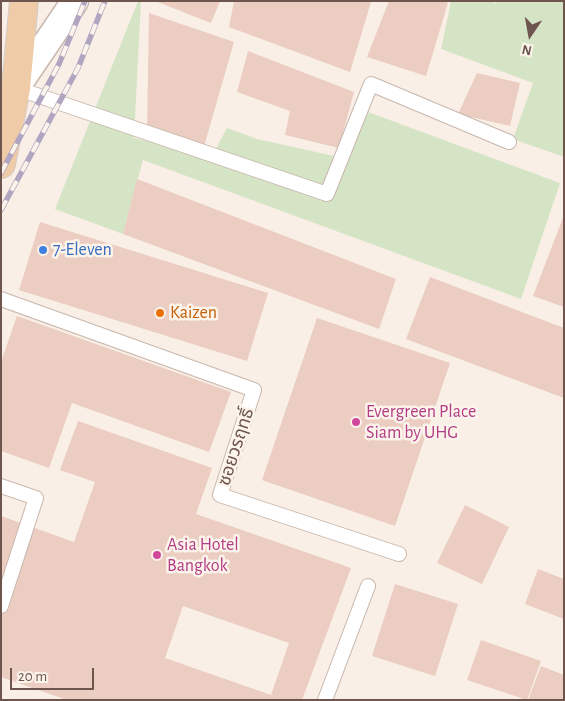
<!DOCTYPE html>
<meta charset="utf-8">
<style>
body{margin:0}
#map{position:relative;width:565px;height:701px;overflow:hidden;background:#f9efe6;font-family:"Alegreya Sans",sans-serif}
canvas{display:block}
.frame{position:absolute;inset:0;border:2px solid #6e564e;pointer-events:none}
.north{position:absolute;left:505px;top:10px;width:50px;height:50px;-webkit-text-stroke:4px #fcf4eb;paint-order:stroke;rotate:192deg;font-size:14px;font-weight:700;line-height:20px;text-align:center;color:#6e564e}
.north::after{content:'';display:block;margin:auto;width:18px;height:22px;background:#6e564e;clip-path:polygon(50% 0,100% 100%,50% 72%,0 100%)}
.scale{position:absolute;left:10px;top:668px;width:84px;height:22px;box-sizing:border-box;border:2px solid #6e564e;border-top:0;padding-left:6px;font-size:15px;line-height:18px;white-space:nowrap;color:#6e564e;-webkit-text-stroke:4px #fcf4eb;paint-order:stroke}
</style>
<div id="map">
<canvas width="565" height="701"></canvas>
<div class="frame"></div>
<div class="north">N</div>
<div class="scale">20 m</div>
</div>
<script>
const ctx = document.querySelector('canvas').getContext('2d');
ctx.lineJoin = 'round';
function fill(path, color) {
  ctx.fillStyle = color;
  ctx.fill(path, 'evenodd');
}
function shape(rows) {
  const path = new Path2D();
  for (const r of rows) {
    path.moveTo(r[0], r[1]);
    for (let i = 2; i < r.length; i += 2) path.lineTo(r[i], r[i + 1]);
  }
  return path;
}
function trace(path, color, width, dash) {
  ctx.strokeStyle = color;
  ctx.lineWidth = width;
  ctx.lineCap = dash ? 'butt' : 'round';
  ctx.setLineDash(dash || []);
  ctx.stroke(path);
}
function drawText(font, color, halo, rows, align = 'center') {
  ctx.font = font + ' "Alegreya Sans","Noto Sans Thai",sans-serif';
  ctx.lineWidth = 5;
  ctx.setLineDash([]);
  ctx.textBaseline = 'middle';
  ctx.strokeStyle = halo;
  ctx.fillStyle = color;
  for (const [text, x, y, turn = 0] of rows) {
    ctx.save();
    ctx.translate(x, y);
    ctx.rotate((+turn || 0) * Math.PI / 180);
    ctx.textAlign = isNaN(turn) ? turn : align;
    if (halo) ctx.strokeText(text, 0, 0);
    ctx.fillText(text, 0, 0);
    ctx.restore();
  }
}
const green = shape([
 [138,1,141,1,134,138,212,156,227,128,257,139,343,158,368,112,560,183,521,299,143,160,123,234,55,209],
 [451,1,492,1,496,4,497,1,564,1,564,157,513,139,533,83,441,49]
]);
const building = shape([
 [155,1,220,1,211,23],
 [234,1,370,1,371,2,350,72,229,27],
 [389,1,444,1,448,3,426,76,367,57],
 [149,13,234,42,203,150,147,134],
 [248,51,354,92,339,148,285,135,290,111,237,92],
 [477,73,520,83,510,126,458,114],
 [137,179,396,279,379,329,123,234],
 [564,215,564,307,533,296],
 [40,222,268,293,247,361,19,290],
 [430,277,564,328,564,398,406,339],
 [17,316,231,392,209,452,72,403,49,468,1,451,1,362],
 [317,318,450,363,395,526,262,480],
 [78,421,212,468,196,514,351,568,302,700,67,700,1,677,1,516,74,542,95,482,60,470],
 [183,606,289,643,271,695,165,658],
 [465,505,509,527,482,584,437,563],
 [538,569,564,579,564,619,525,604],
 [395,584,458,604,435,676,372,656],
 [481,640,541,661,527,700,467,680],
 [541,666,564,675,564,700,528,700]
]);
const lane = shape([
 [16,88,327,194,371,84,509,142],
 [1,299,254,390,220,495,399,554],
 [1,486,36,498,1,606],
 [325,700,368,586]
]);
const street = shape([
 [16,88,75,1]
]);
const primary = shape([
 [1,164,16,88,24,1]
]);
const rail = shape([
 [1,173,59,64,85,1],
 [1,210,78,68,105,1]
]);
const markers = [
 [43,250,5,"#3f7fe0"],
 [160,313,5,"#e8710a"],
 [356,422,5,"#d1479c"],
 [157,555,5,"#d1479c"]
];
const shopNames = [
 ["7-Eleven",53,250]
];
const foodNames = [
 ["Kaizen",170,313]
];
const hotelNames = [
 ["Evergreen Place",366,412],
 ["Siam by UHG",366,433],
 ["Asia Hotel",167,545],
 ["Bangkok",167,566]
];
const streetNames = [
 ["ซอยวรฤทธิ์",236,447,-72]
];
fill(green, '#d6e4c6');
fill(building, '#ebcdc1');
trace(lane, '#c8b7ad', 16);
trace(street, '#c8b7ad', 29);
trace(primary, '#d4ccca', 30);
trace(lane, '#fff', 14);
trace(street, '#fff', 26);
trace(primary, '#efcca7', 28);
trace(rail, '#b1a6c1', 5.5);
trace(rail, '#fcf4eb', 4, [11]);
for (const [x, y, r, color] of markers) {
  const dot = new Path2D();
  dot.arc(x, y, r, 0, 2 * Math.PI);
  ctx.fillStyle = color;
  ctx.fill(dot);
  trace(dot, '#fcf4eb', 2);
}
drawText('18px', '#366cbe', '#fcf4eb', shopNames, 'left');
drawText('18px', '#c56008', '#fcf4eb', foodNames, 'left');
drawText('18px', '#b23c85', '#fcf4eb', hotelNames, 'left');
drawText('18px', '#6e564e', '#fcf4eb', streetNames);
</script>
